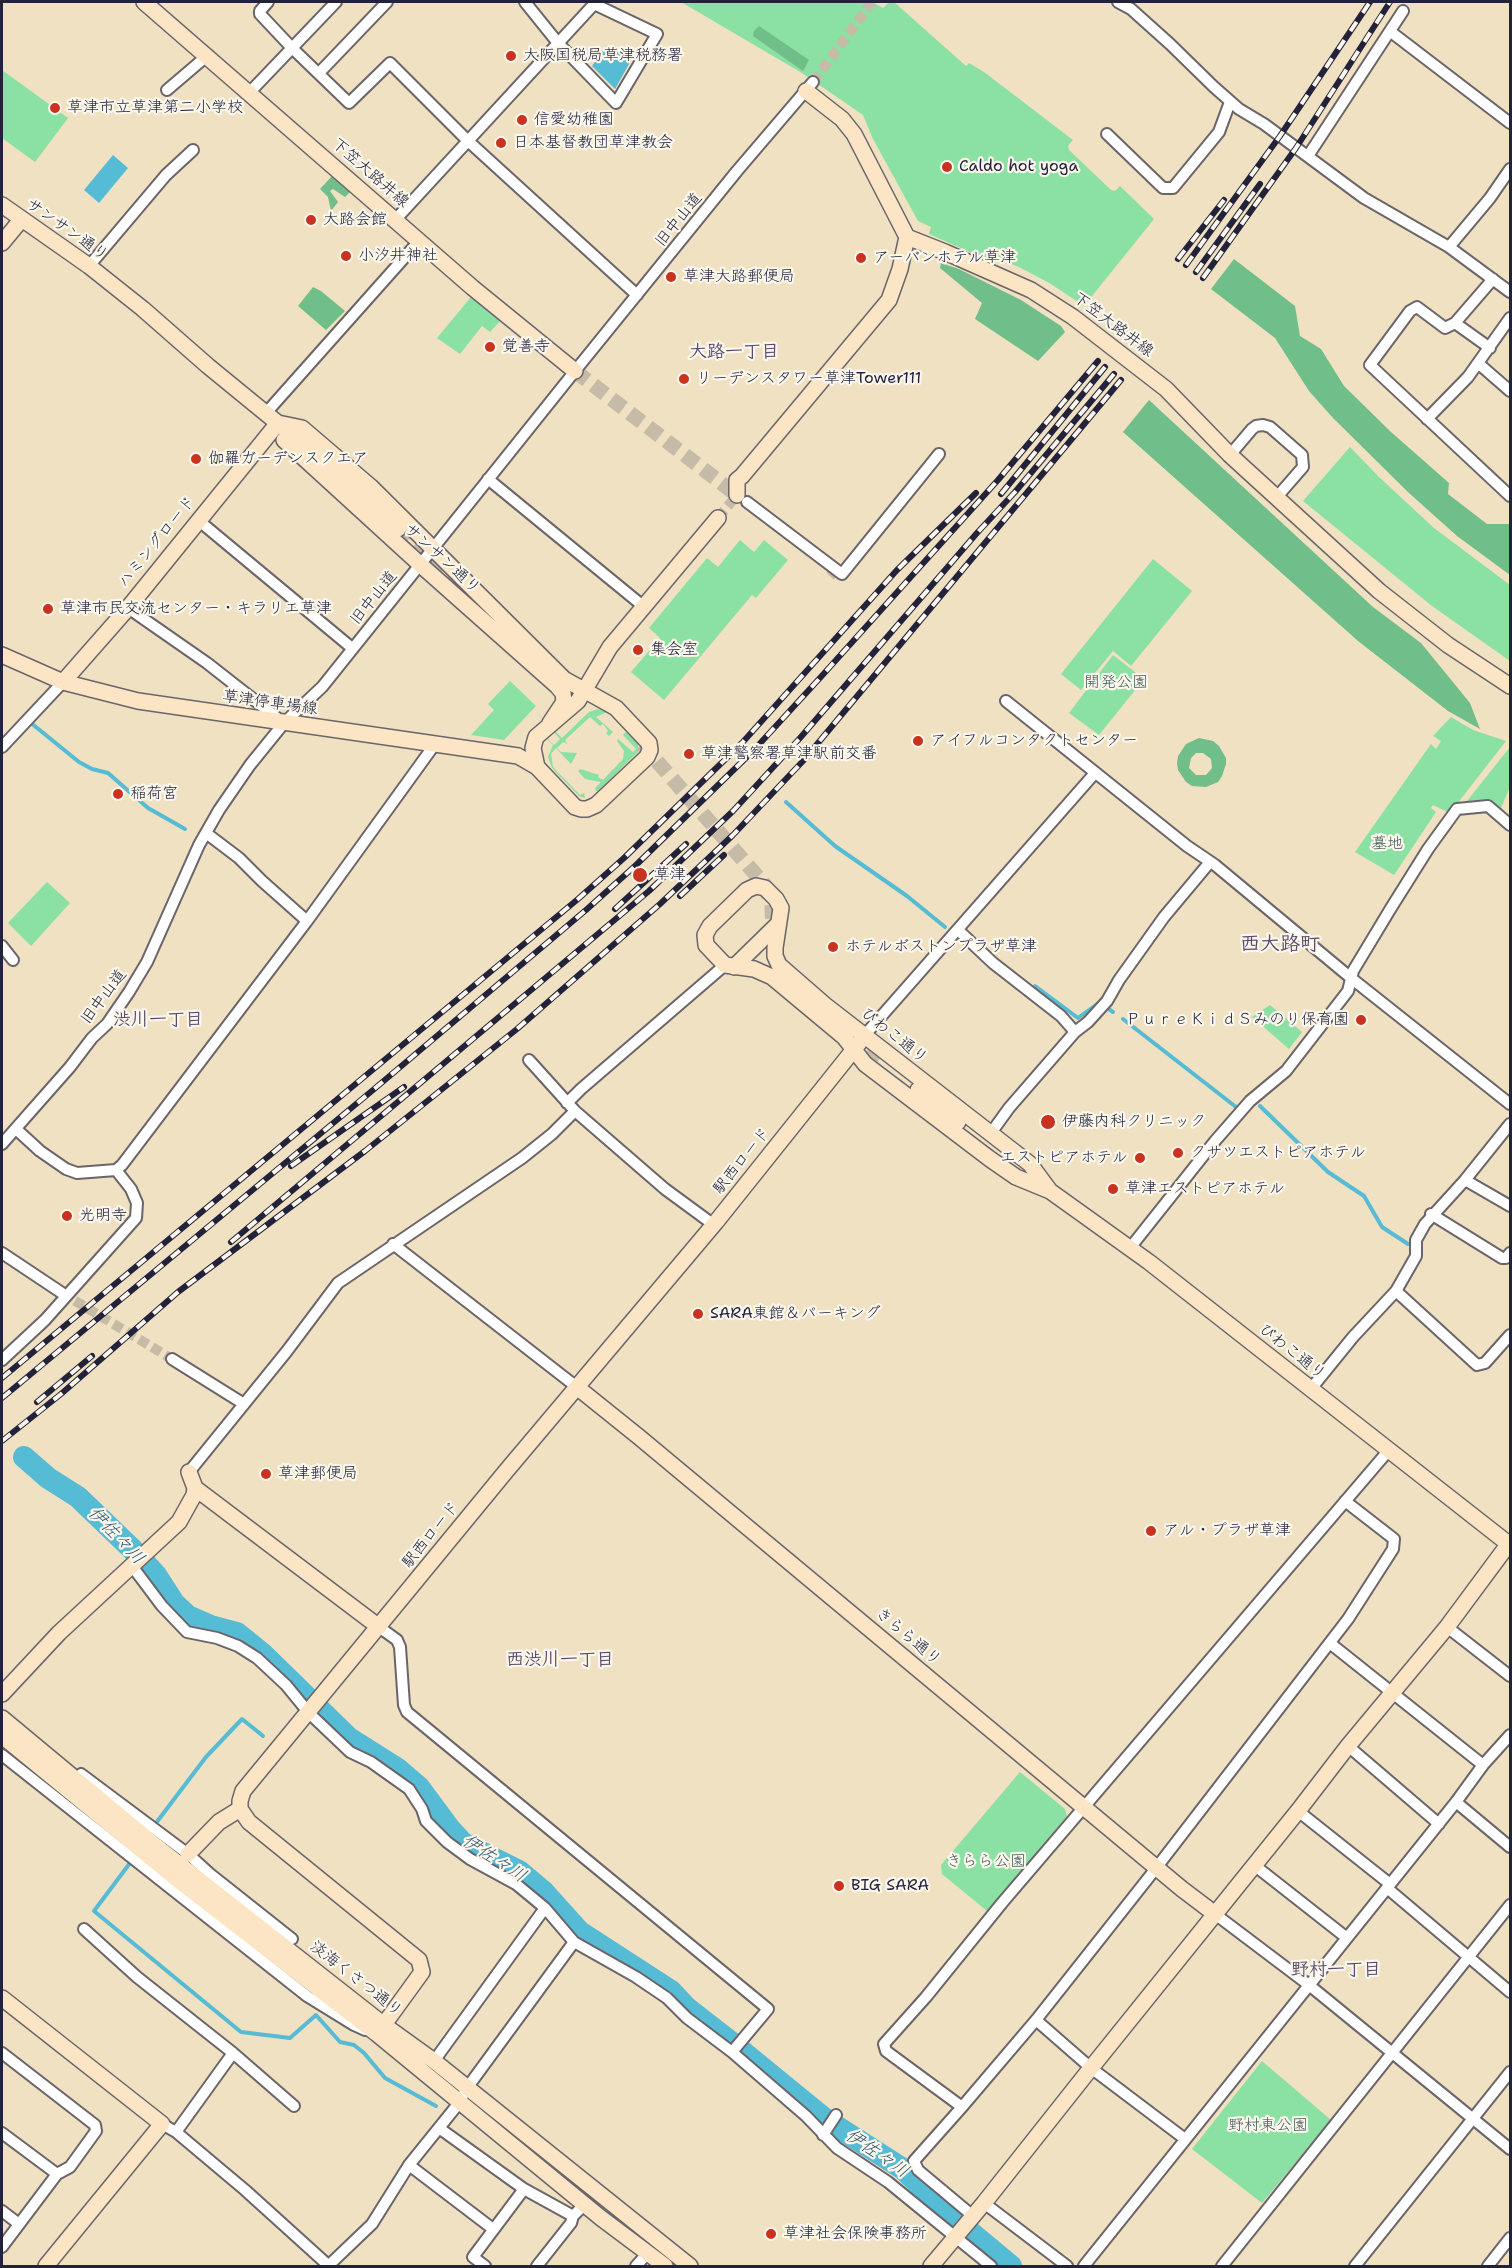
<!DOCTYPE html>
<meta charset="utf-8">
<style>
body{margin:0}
#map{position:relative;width:1512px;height:2268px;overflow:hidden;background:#efe1c2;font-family:"Shantell Sans",sans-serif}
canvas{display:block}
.frame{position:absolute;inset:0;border:3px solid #22223b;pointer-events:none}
</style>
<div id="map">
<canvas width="1512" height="2268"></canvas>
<div class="frame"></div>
</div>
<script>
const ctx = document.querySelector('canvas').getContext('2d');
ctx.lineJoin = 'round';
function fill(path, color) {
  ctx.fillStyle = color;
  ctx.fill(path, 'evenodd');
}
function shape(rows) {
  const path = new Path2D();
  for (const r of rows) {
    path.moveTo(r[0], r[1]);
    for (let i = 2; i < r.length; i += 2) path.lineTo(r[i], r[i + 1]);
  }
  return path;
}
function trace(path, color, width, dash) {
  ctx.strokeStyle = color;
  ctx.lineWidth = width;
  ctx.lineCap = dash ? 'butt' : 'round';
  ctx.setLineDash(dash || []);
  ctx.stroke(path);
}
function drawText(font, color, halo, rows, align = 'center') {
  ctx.font = font + ' "Shantell Sans","Klee One",sans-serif';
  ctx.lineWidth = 4.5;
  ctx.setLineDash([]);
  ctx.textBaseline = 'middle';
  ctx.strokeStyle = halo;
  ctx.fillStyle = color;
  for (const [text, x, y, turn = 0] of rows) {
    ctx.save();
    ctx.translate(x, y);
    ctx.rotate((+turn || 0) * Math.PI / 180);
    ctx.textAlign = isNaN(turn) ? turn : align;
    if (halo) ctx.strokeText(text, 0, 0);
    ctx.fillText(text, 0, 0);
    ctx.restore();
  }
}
const green = shape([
 [681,2,872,2,883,8,889,2,894,2,966,66,969,63,984,72,1073,140,1068,146,1069,150,1111,190,1115,191,1120,186,1154,219,1084,306,1051,284,1019,267,994,257,988,260,929,234,931,227,918,221,873,139,863,115,802,73],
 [2,70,68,118,35,162,2,138],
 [471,297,500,321,490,332,482,326,460,354,437,338],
 [1350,447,1379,477,1434,528,1510,585,1510,661,1432,606,1303,501],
 [740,540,754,552,764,540,788,560,756,598,752,595,664,700,631,672,660,638,649,628,707,558,718,567],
 [1153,559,1192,591,1131,666,1113,651,1081,690,1061,674],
 [1113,655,1144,679,1099,735,1069,713],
 [510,681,536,706,504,740,471,735,494,710,488,704],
 [598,709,607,712,596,717,613,732,609,736,606,733,608,731,603,724,600,726,590,717,565,740,567,744,563,742,557,748,561,752,577,753,571,764,556,748,551,754,553,767,580,795,584,793,585,798,579,796,552,768,548,757,553,745,532,723,554,745,560,739,536,712,562,738,589,712],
 [1451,717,1473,730,1506,741,1450,813,1433,805,1431,808,1436,812,1394,875,1355,852,1431,744,1436,749,1441,741,1433,736],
 [626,732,638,744,638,752,598,791,596,791,595,788,601,782,585,779,578,771,580,769,599,775,598,777,603,780,623,759,624,751,617,741,618,739,633,752,636,749,623,735],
 [1510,747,1510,787,1501,808,1486,800,1467,801],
 [47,882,70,903,31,946,8,923],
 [1270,1005,1302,1032,1289,1049,1252,1017],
 [1020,1772,1065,1809,1067,1816,987,1911,942,1874,941,1865],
 [1262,2061,1331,2120,1262,2203,1192,2149]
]);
const forest = shape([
 [759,26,809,60,803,71,753,36,754,31],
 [332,176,350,192,345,197,333,189,330,191,338,202,331,211,328,197,320,189],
 [1234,259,1295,306,1300,336,1321,349,1344,386,1391,432,1449,483,1448,494,1487,524,1510,524,1510,575,1457,536,1409,493,1333,418,1309,391,1275,338,1211,289],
 [941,263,959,269,1021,300,1061,326,1065,332,1038,361,975,319,982,303,940,268],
 [313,287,321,291,345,311,326,330,298,306],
 [1149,400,1373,607,1421,643,1470,703,1480,729,1448,711,1358,641,1123,432],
 [1199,738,1213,741,1219,746,1226,758,1226,764,1222,776,1218,782,1206,787,1192,786,1186,782,1178,770,1177,763,1178,756,1186,744],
 [1196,753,1203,753,1211,759,1212,768,1206,775,1196,775,1189,768,1191,758]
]);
const water = shape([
 [607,45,633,57,615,89,592,66],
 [113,155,128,168,99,203,84,190]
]);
const stream = shape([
 [31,723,79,762,92,769,108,773,148,808,185,829],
 [786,802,835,846,907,896,945,927],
 [1035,986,1078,1018,1100,1002],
 [1110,1010,1113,1012],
 [1123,1019,1236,1107],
 [1260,1106,1328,1172,1364,1196,1382,1227,1408,1244],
 [153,1827,206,1757,242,1719,263,1736],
 [133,1859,94,1911,241,2032,290,2038,316,2015,340,2042,354,2045,364,2053,385,2078,436,2106]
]);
const river = shape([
 [24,1457,48,1478,78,1497,132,1549,156,1575,174,1603,188,1616,211,1626,237,1633,263,1654,349,1738,398,1769,419,1787,450,1829,463,1843,519,1871,544,1892,580,1932,671,1991,687,2008,732,2043,825,2119,903,2169,969,2231,1011,2266]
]);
const streetTunnel = shape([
 [813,82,872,2],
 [718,518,737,495,742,498],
 [830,576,832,574],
 [62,1293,172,1359]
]);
const secondaryTunnel = shape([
 [575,371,737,495],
 [398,529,492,617],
 [642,744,764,884,772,905,773,933],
 [850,1035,885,1064]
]);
const street = shape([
 [268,2,260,11,260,14,292,48,349,103,390,63,467,140,637,295],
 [525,2,558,43,616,103,657,34,594,4],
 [1118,2,1131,9,1170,44,1214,87,1239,109,1264,124,1364,198,1449,247,1510,292],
 [1391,32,1510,123],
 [319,73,387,2],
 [167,90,208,55],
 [249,93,336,2],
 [1107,134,1163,188,1173,188,1219,132,1230,102],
 [1308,156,1403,11],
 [396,219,596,2],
 [1449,247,1490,198,1510,169],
 [89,266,166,175,193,150],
 [1455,323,1493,279],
 [1490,348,1455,323,1445,328,1417,307,1410,311,1370,365,1510,496],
 [1479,364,1510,391],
 [266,413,420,240],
 [1427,419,1468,377,1510,318],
 [1230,455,1252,429,1256,426,1263,425,1270,427,1302,455,1303,467,1276,498],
 [488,479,643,606],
 [747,502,842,574,939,454],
 [198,520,352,648],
 [128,608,207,663,281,721],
 [1006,701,1187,846,1215,865,1351,978,1510,1104],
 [2,747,63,682],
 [206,833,239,858,262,881,307,921],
 [958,930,993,963,1061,1016,1075,1032],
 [2,946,13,960],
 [864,1036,1095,773],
 [529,1060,575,1111,665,1189,714,1225],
 [567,1103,581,1089,725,965],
 [16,1129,40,1151,66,1169,77,1173,116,1170,122,1165,307,921,435,744],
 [991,1133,1009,1108,1075,1032,1088,1022,1107,1001,1119,980,1164,917,1210,862],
 [2,1144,70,1067,92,1038,107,1024,129,992,147,962,199,845,219,810,250,765,284,723,322,687,575,371,737,171,813,82],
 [1465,1180,1510,1206],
 [1431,1214,1502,1258,1506,1258,1510,1253],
 [393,1244,578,1388],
 [1130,1248,1215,1141,1250,1101,1286,1071,1348,991,1353,971,1391,908,1428,849,1457,809,1488,806,1510,825],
 [2,1253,62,1293],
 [1396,1291,1477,1365,1485,1363,1510,1335],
 [172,1359,244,1404],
 [2,1360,45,1320,136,1218,137,1203,131,1189,116,1170],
 [1310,1390,1353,1337,1396,1291,1416,1256,1416,1240,1425,1224,1465,1180,1510,1124],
 [189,1472,287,1351,338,1283,522,1158,552,1134,575,1111],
 [132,1566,162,1606,187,1632,217,1638,238,1646,257,1658,286,1685,309,1713,350,1752,371,1762,409,1789,422,1809,426,1821,447,1842,470,1859,516,1884,545,1908,574,1942,636,1977,667,1998,687,2018,732,2052,806,2116,837,2148,888,2182,991,2266],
 [379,1627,397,1640,400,1647,404,1705,407,1712,768,2009,732,2052],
 [1447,1627,1510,1676],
 [1331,1644,1483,1765],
 [1348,1746,1439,1824],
 [2,1755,307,1996,354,2025,365,2030],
 [81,1774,188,1854,210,1874,292,1939],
 [1456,1802,1510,1847],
 [1298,1811,1390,1884],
 [1254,1865,1347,1938],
 [1387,1888,1510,1992],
 [1215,1914,1309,1985,1510,2149],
 [84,1929,137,1977,233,2053,294,2106],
 [1036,2020,1091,2068,1185,2139],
 [2,2053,95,2125,96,2131,70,2167,57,2174,2,2247],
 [434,2061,545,1908],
 [962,2107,886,2051,884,2044,926,1997,1002,1903,1389,1450],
 [162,2124,176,2132,245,2190,329,2266],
 [439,2128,524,2189,573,2216],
 [176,2132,233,2053],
 [2,2133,57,2174],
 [823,2135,836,2115],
 [409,2165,493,2229],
 [984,2203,1067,2266],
 [2,2211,19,2224],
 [973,2216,918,2170,914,2161,962,2107,1036,2020,1157,1867,1348,1619,1393,1549,1394,1539,1345,1501],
 [328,2266,372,2224,409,2165,459,2103,467,2088,574,1942],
 [485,2266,473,2257,524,2189],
 [537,2266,571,2223,573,2216,585,2204],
 [636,2266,648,2253],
 [1084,2266,1456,1802,1483,1765,1510,1735],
 [1222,2266,1510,1905],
 [1355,2266,1510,2072],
 [1488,2266,1510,2238]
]);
const secondary = shape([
 [144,2,473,288,575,371],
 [806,91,842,119,854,134,907,237],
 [2,205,89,266,143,309,208,366,318,456,398,529],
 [907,237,945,252,1031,290,1073,317,1166,389,1230,455,1379,591,1448,645,1510,686],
 [2,243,21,220],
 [284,440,423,567,557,686,563,693,564,702,550,723],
 [737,495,737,480,742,476,889,300,900,269,907,237],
 [2,655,63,682,138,701,518,756,537,767,575,807,581,809,587,809,596,805,647,757,650,750,649,743,616,708,564,679,371,487,302,428,278,423],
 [63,682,128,608,278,423],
 [537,767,533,748,536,737,578,701,610,647,718,518],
 [734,967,778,924],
 [918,1090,958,1122],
 [1050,1191,1030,1164,825,1005,779,965,775,956,775,948,781,908,776,899,765,888,756,886,747,890,710,926,705,935,706,945,725,965,754,969,772,977,844,1037,865,1064,990,1159,1016,1177,1050,1191,1149,1262,1510,1545],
 [578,1388,639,1437,1182,1889,1215,1914],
 [195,1488,379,1627],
 [2,1694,59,1633,179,1522,194,1495,195,1488,189,1472],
 [2,1718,156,1846,384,2025,434,2061,690,2266],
 [2,1736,174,1877,377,2034,601,2218,665,2266],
 [188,1854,219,1822,240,1809],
 [2,1998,162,2124,46,2266],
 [377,2034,422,1972,419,1960,249,1822,240,1809,240,1801,243,1791,507,1470,716,1222,859,1043],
 [931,2266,984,2203,1091,2068,1298,1811,1348,1746,1447,1627,1510,1542]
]);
const rail = shape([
 [1178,259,1224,200],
 [1186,265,1280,136,1370,2],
 [1196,272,1260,184],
 [1203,278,1296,148,1390,2],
 [1001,494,1105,367],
 [680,896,724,855],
 [615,909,686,844],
 [291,1166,404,1087],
 [231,1242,649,891,733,811,800,738,977,533,1015,492,1114,374],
 [2,1378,578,899,624,858,742,743,897,570,976,493],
 [2,1398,373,1090,586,910,635,866,753,751,819,679,998,480,1098,361],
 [37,1402,92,1356],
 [2,1441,61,1394,178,1292,365,1151,517,1029,660,904,733,835,803,761,1121,380]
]);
const markers = [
 [511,56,6,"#c8321e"],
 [55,108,6,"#c8321e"],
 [522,120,6,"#c8321e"],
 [501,143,6,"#c8321e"],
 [947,167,6,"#c8321e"],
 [311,220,6,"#c8321e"],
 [346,256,6,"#c8321e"],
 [861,258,6,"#c8321e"],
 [671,277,6,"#c8321e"],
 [490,347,6,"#c8321e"],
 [684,379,6,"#c8321e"],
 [196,459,6,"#c8321e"],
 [48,609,6,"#c8321e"],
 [638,650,6,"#c8321e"],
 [918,741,6,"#c8321e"],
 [689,754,6,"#c8321e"],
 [118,794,6,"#c8321e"],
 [640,875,8,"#c8321e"],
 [833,947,6,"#c8321e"],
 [1361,1020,6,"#c8321e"],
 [1048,1122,8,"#c8321e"],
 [1178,1153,6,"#c8321e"],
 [1140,1158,6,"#c8321e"],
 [1113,1189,6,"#c8321e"],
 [67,1216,6,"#c8321e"],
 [698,1314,6,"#c8321e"],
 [266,1474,6,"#c8321e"],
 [1151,1531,6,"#c8321e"],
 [839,1886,6,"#c8321e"],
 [771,2234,6,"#c8321e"]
];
const poiNames = [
 ["大阪国税局草津税務署",523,56],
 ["草津市立草津第二小学校",67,108],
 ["信愛幼稚園",534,120],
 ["日本基督教団草津教会",513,143],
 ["Caldo hot yoga",959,167],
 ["大路会館",323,220],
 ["小汐井神社",358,256],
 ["アーバンホテル草津",873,258],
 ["草津大路郵便局",683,277],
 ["覚善寺",502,347],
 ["リーデンスタワー草津Tower111",696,379],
 ["伽羅ガーデンスクエア",208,459],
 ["草津市民交流センター・キラリエ草津",60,609],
 ["集会室",650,650],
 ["アイフルコンタクトセンター",930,741],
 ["草津警察署草津駅前交番",701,754],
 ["稲荷宮",130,794],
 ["草津",654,875],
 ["ホテルボストンプラザ草津",845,947],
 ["ＰｕｒｅＫｉｄＳみのり保育園",1349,1020,"right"],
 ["伊藤内科クリニック",1062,1122],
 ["クサツエストピアホテル",1190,1153],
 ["エストピアホテル",1128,1158,"right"],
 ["草津エストピアホテル",1125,1189],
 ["光明寺",79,1216],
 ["SARA東館＆パーキング",710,1314],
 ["草津郵便局",278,1474],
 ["アル・プラザ草津",1163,1531],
 ["BIG SARA",851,1886],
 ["草津社会保険事務所",783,2234]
];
const streetNames = [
 ["下笠大路井線",370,173,41],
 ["旧中山道",679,220,-51],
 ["サンサン通り",67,230,35],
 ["下笠大路井線",1113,325,37],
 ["ハミングロード",157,542,-51],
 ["サンサン通り",442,559,42],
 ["旧中山道",374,598,-51],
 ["草津停車場線",270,703,8],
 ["旧中山道",104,997,-53],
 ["びわこ通り",894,1036,38],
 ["駅西ロード",742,1161,-51],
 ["びわこ通り",1292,1352,38],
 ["駅西ロード",431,1535,-51],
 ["きらら通り",908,1637,40],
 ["淡海くさつ通り",356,1979,38]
];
const parkNames = [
 ["開発公園",1116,683],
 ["墓地",1387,844],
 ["きらら公園",986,1862],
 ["野村東公園",1268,2126]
];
const neighbourhoodNames = [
 ["大路一丁目",734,352],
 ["渋川一丁目",158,1020],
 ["西渋川一丁目",560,1660],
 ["野村一丁目",1336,1970]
];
const waterNames = [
 ["伊佐々川",116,1536,46],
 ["伊佐々川",494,1859,33],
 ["伊佐々川",877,2154,34]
];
const quarterNames = [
 ["西大路町",1280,945]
];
fill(green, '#8be0a3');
fill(forest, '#70be89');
fill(water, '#56bbd4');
trace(stream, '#56bbd4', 4);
trace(river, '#56bbd4', 22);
trace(streetTunnel, '#c6bba7', 10, [10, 5]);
trace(secondaryTunnel, '#c6bba7', 15, [15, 8]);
trace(street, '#6a656a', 14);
trace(secondary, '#6a656a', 18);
trace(street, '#fff', 10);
trace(secondary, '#fce5c4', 15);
trace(rail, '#22223b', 6);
trace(rail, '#fbf7ec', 4, [11]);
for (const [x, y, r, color] of markers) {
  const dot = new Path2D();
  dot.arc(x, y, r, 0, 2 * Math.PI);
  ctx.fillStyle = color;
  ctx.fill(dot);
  trace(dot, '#fbf7ec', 2);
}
drawText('16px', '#22223b', '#fbf7ec', poiNames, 'left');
drawText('16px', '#22223b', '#fbf7ec', streetNames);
drawText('16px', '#425b5a', '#fbf7ec', parkNames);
drawText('bold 18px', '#5c4d6b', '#fbf7ec', neighbourhoodNames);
drawText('italic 18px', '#345871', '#fbf7ec', waterNames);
drawText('bold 20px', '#5c4d6b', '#fbf7ec', quarterNames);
</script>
